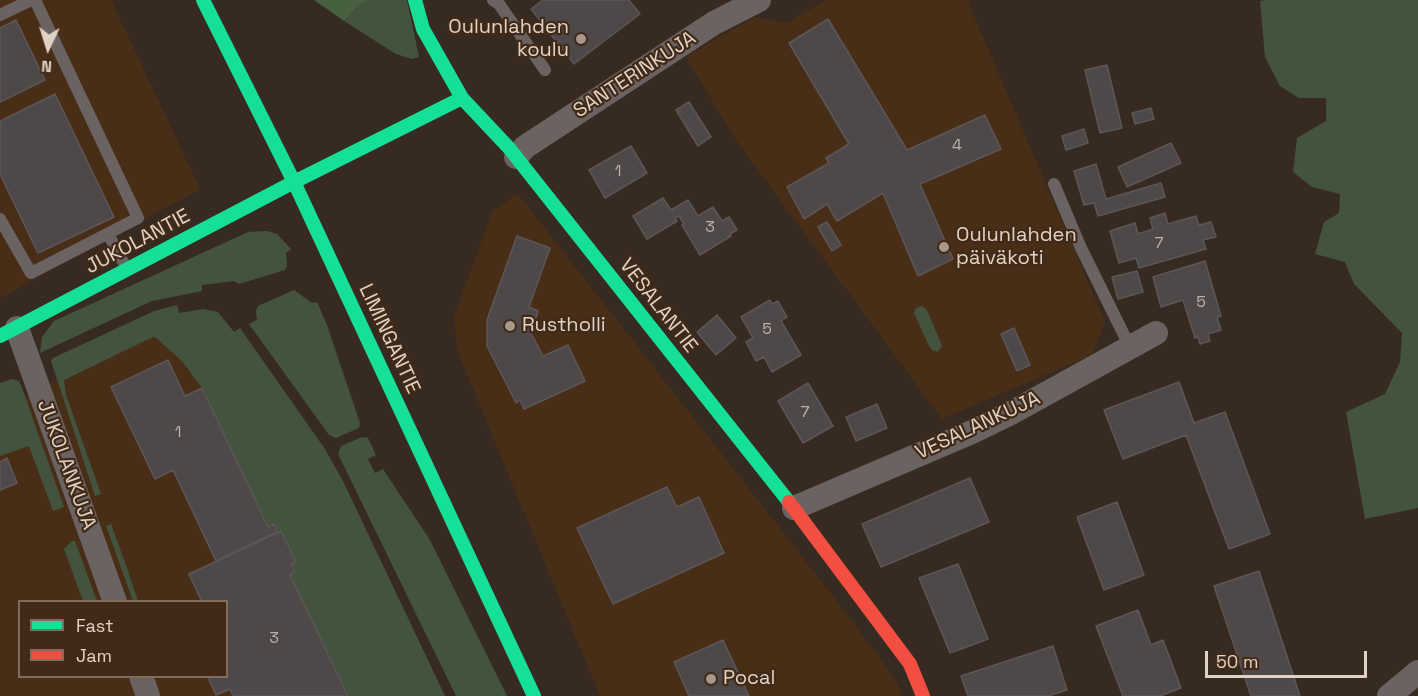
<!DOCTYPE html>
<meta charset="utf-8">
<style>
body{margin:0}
#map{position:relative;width:1418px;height:696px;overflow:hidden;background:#372b21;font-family:"Space Grotesk",sans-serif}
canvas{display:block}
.legend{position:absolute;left:18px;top:600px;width:210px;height:78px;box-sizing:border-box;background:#412a17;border:2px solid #816d5d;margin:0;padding:8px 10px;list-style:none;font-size:18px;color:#e1d2c6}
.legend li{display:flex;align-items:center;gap:12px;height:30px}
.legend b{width:30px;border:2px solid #816d5d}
.north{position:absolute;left:18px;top:18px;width:60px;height:60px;-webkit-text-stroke:4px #412a17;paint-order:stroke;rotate:184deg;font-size:16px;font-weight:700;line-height:24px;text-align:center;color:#e1d2c6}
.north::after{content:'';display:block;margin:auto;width:21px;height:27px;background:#e1d2c6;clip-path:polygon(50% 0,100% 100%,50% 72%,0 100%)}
.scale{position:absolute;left:1205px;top:651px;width:162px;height:27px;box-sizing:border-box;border:3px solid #e1d2c6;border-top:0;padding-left:8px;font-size:18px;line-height:21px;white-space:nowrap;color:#e1d2c6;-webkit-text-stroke:4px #412a17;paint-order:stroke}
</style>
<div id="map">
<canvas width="1418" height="696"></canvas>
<ul class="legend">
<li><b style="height:8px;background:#16e098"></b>Fast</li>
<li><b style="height:8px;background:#f24e42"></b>Jam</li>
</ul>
<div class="north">N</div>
<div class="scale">50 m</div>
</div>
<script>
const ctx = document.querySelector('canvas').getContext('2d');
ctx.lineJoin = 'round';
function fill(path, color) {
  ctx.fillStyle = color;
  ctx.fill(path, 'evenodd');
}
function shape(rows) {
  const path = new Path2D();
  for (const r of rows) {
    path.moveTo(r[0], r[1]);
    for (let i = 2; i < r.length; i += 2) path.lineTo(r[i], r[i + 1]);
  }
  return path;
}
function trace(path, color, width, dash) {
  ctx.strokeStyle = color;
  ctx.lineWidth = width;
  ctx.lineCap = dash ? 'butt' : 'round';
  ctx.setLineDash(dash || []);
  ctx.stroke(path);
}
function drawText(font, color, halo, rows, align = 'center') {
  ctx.font = font + ' "Space Grotesk",sans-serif';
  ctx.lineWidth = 4.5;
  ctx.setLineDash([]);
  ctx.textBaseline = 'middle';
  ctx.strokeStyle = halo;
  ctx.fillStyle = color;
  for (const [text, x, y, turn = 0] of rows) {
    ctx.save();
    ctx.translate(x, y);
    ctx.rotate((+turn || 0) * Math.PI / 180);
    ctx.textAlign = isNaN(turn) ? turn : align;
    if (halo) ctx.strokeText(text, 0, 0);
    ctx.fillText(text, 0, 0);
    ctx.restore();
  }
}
const built = shape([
 [0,0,111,0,200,189,0,298],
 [826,0,967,0,1105,322,1092,355,942,419,736,140,686,57,754,17,787,23],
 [518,194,829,591,894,677,902,696,600,696,457,350,454,316,493,210],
 [155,331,271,419,392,696,0,696,0,411,25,396],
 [20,602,226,602,226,676,20,676]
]);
const green = shape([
 [369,0,407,0,419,57,412,59,396,54,344,21,359,5],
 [1265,0,1418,0,1418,508,1365,519,1346,412,1385,394,1400,362,1402,333,1354,284,1345,262,1315,254,1324,222,1339,213,1340,194,1312,187,1293,172,1297,138,1326,121,1326,98,1299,98,1280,86,1265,57,1260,1],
 [267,231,277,234,291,249,286,253,287,265,285,270,239,284,234,281,202,285,202,291,152,301,40,353,42,337,54,321,248,232],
 [294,290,312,303,317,302,327,325,360,423,359,428,336,438,329,435,249,324,257,320,256,311,258,306],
 [177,305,179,313,203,309,218,312,234,332,240,328,325,449,343,481,445,696,348,696,290,575,295,572,291,564,295,561,281,531,277,532,273,524,268,527,202,388,182,361,156,338,153,337,64,380,66,395,101,494,95,496,51,361,53,358,154,311],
 [922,306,927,310,940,341,942,346,938,352,932,350,929,346,914,313,916,308],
 [12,379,19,381,25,396,64,507,53,511,29,446,0,456,0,383],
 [362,437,368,438,376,455,368,459,375,473,383,469,430,540,507,696,456,696,338,454,341,446],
 [111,524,128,571,138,601,133,601,106,526],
 [72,541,75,541,97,601,83,601,64,549]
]);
const forest = shape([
 [314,0,369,0,359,5,344,21]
]);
const building = shape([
 [543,0,629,0,640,14,574,64,531,9,543,0],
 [828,19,907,150,985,115,1001,149,920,184,953,259,918,276,883,193,837,221,827,204,804,219,787,187,829,163,826,158,849,144,789,43,828,19],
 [16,20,45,80,0,102,0,28,16,20],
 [1107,65,1122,128,1100,133,1085,70,1107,65],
 [55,94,114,217,38,253,0,174,0,121,55,94],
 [689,102,711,137,698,146,676,110,689,102],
 [1151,108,1154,119,1135,124,1132,113,1151,108],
 [1084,129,1088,143,1066,150,1062,136,1084,129],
 [1171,143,1181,163,1127,187,1118,167,1171,143],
 [631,146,647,173,605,198,589,170,631,146],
 [1096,164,1106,199,1161,183,1165,197,1098,216,1094,203,1084,205,1074,171,1096,164],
 [663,198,671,210,688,200,698,216,713,207,722,221,729,217,737,230,730,234,731,236,700,255,682,225,684,224,679,216,675,218,677,221,647,239,633,216,663,198],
 [1165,213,1168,224,1196,216,1199,225,1211,222,1216,237,1203,240,1206,249,1139,268,1136,258,1119,263,1110,231,1135,223,1138,234,1153,229,1150,218,1165,213],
 [827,222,841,245,832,251,818,227,827,222],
 [517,236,550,248,529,307,538,311,531,333,543,356,568,345,585,381,524,409,520,400,516,403,487,346,487,320,517,236],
 [1205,261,1221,316,1217,317,1221,330,1208,334,1210,341,1200,344,1198,337,1195,338,1183,300,1161,307,1153,277,1205,261],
 [1137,271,1143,292,1118,299,1112,277,1137,271],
 [770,300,772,304,778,301,787,317,781,321,801,355,772,372,764,357,756,361,746,342,753,338,741,317,770,300],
 [717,315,736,338,716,355,697,332,717,315],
 [1014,328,1030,365,1017,371,1001,334,1014,328],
 [168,360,185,396,202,388,268,527,274,524,277,532,216,561,173,470,155,479,111,387,168,360],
 [1179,382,1194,423,1225,412,1270,534,1229,549,1186,435,1123,459,1104,410,1179,382],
 [808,383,833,426,803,443,778,401,808,383],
 [877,404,887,428,856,441,846,417,877,404],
 [7,458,17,483,0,490,0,462,7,458],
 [970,478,989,522,881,567,862,524,970,478],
 [667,487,677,507,699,497,724,553,613,604,577,528,667,487],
 [1117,502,1144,575,1104,590,1077,517,1117,502],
 [281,531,296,562,291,564,295,572,290,575,348,696,233,696,230,689,216,695,207,676,226,676,226,602,202,602,189,574,281,531],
 [958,564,988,639,950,653,919,578,958,564],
 [1259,571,1300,696,1251,696,1214,586,1259,571],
 [1138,610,1151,645,1163,640,1181,688,1160,696,1123,696,1096,626,1138,610],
 [723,640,749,696,689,696,674,662,723,640],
 [1053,646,1067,690,1048,696,968,696,961,676,1053,646]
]);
const lane = shape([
 [493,0,499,4,545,70],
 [0,15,31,0],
 [1054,184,1081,248,1130,347],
 [0,219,31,273,138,218,35,0],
 [108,234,127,269]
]);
const street = shape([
 [516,157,525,147,714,23,759,0],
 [17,328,115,602],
 [794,508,972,432,1011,413,1156,333],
 [141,676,148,696],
 [1389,696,1418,672]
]);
const fast = shape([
 [203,0,294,182,534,696],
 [415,0,423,29,462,98,509,148,789,502],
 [0,336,294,182,462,98]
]);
const jam = shape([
 [789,502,910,664,923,696]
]);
const markers = [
 [581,39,6,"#a6988c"],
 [944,247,6,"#a6988c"],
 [510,326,6,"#a6988c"],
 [711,679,6,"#a6988c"]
];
const numberNames = [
 ["4",957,146],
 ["1",618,172],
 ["3",710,228],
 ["7",1159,244],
 ["5",1201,303],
 ["5",767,330],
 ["7",805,413],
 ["1",178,433],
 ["3",274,639]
];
const poiNames = [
 ["Oulunlahden",569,28,"right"],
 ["koulu",569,51,"right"],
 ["Oulunlahden",956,236],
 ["päiväkoti",956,259],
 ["Rustholli",522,326],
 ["Pocal",723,679]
];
const streetNames = [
 ["SANTERINKUJA",635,75,-33],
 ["JUKOLANTIE",138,242,-28],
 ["VESALANTIE",658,306,52],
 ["LIMINGANTIE",389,339,65],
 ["VESALANKUJA",978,426,-25],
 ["JUKOLANKUJA",66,465,70]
];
fill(built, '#482e17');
fill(green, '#43533e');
fill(forest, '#476040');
fill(building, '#4f4849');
trace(building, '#5d5657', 1.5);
trace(lane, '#6b6362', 12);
trace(street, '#6b6362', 24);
trace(fast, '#16e098', 14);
trace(jam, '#f24e42', 14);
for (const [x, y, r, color] of markers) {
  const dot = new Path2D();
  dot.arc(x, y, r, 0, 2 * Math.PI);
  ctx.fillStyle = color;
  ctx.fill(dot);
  trace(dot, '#412a17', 2);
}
drawText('16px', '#bcb0a7', null, numberNames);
drawText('20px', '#e1d2c6', '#412a17', poiNames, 'left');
drawText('20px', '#e1d2c6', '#412a17', streetNames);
</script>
